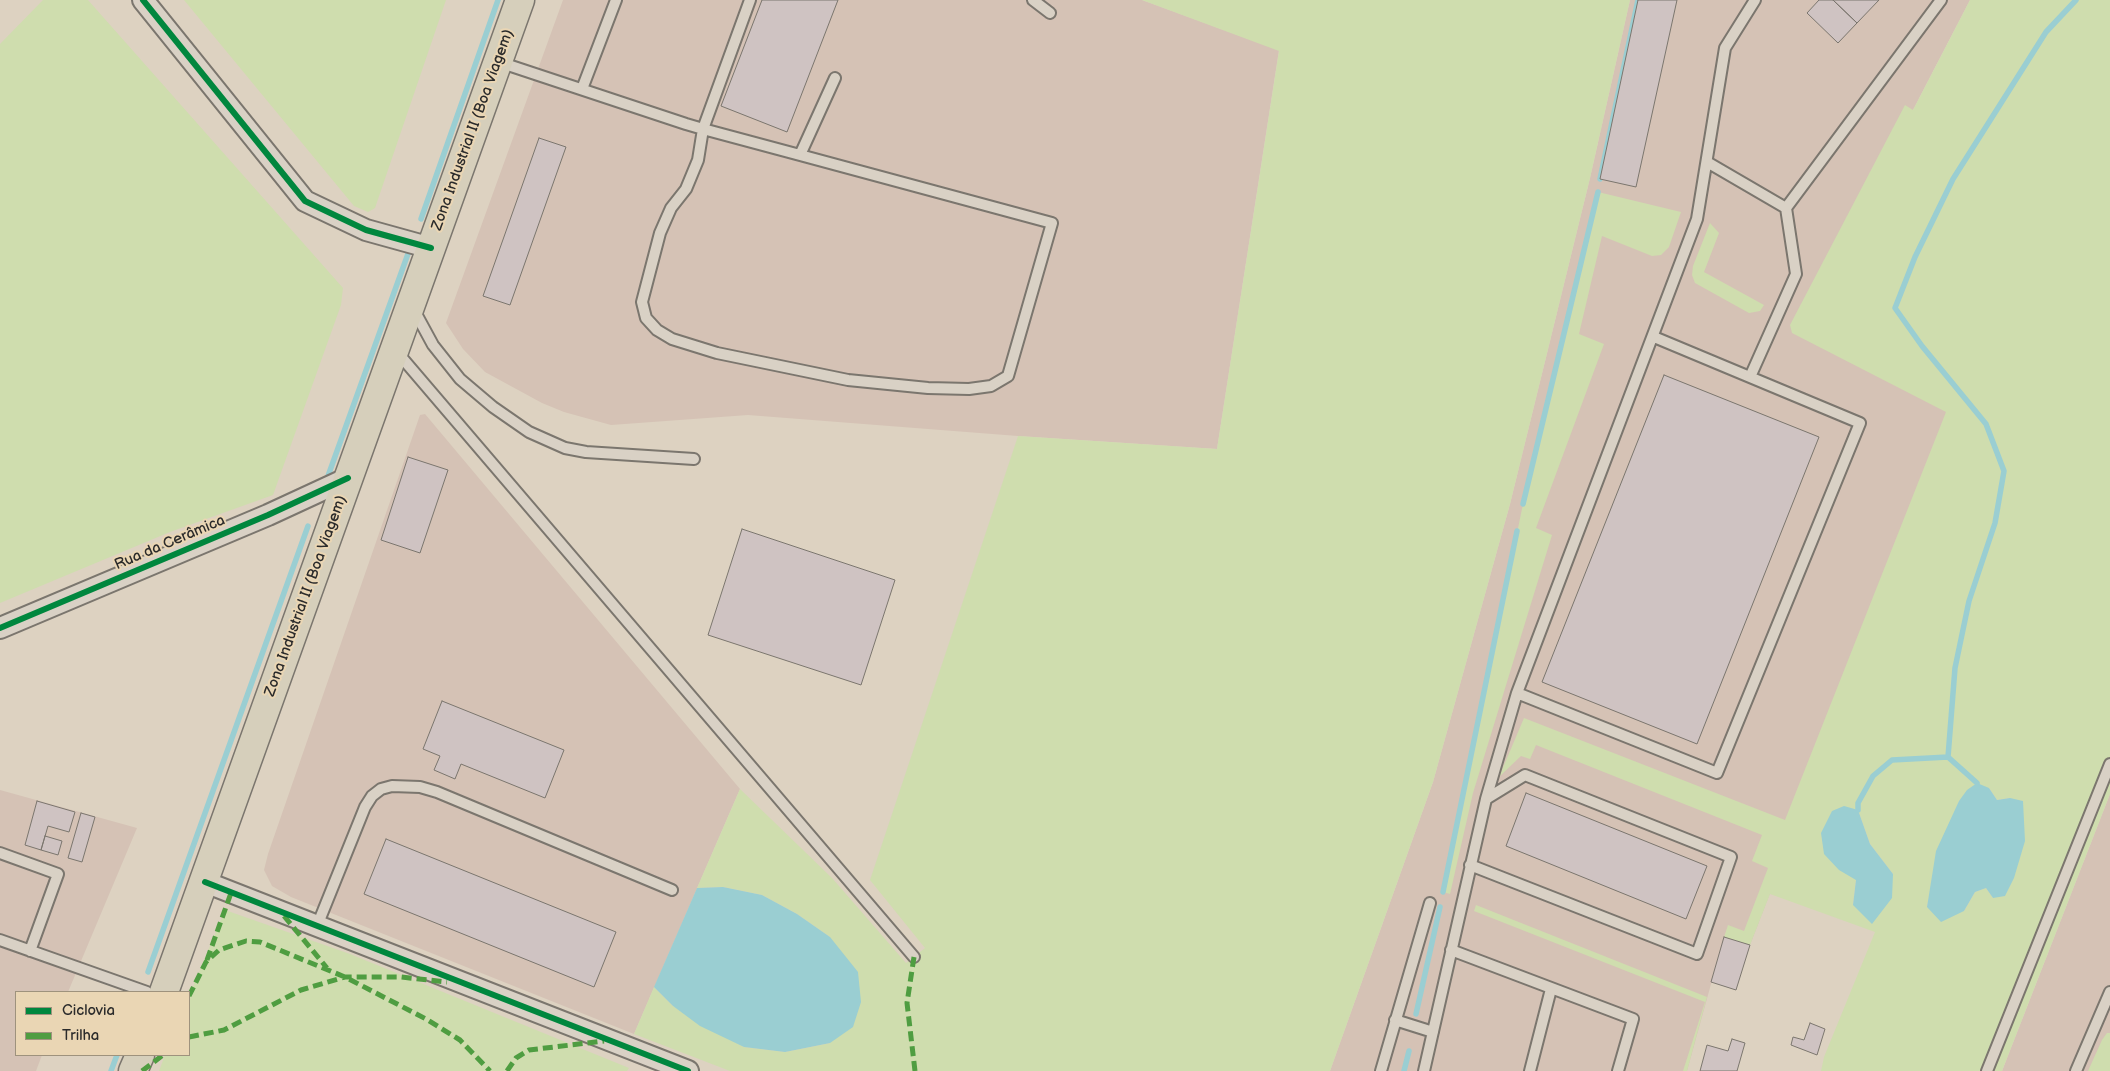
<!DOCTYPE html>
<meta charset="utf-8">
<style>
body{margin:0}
#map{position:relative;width:2110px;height:1071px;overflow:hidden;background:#ddd2c1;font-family:"Balsamiq Sans",sans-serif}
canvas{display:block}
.legend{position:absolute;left:15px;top:991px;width:175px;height:65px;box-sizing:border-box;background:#ead6b4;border:1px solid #9e927d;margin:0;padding:6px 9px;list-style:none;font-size:15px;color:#2b2b2b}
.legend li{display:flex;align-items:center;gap:10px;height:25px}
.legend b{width:25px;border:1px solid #9e927d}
</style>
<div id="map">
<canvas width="2110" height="1071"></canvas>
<ul class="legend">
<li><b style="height:6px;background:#00873e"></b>Ciclovia</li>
<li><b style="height:6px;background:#4f9d41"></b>Trilha</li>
</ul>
</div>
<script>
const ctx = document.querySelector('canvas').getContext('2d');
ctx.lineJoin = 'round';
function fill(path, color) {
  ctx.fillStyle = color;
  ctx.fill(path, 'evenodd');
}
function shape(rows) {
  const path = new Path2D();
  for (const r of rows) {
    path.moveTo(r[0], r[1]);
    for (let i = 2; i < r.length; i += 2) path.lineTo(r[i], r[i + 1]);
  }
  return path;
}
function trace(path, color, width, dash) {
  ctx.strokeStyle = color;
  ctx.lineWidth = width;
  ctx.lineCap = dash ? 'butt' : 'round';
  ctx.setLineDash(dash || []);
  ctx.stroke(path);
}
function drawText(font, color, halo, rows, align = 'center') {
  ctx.font = font + ' "Balsamiq Sans",sans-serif';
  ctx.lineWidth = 4;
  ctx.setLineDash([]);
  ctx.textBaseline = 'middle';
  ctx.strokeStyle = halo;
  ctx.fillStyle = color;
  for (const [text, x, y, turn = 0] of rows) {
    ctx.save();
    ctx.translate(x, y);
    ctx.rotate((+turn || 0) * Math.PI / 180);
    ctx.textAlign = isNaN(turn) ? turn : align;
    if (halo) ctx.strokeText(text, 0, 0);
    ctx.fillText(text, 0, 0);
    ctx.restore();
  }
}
const built = shape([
 [563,0,1142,0,1279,50,1217,449,1018,436,748,415,611,425,564,412,542,403,485,372,463,349,446,323],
 [1630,0,1970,0,1913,110,1959,405,1750,945,1724,937,1687,1071,1330,1071,1433,782,1510,504,1590,178],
 [425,414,740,789,634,1034,291,897,272,886,264,870,268,854,420,415],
 [0,790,137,828,68,992,16,992,16,1055,42,1055,36,1071,0,1071],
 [2110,794,2110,1071,2002,1071]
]);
const green = shape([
 [43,0,88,0,343,288,341,305,273,495,170,532,0,603,0,44],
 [184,0,446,0,375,208,368,212,354,206],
 [1142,0,1630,0,1590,178,1510,504,1433,782,1330,1071,730,1071,634,1034,654,987,673,1006,744,1047,785,1052,830,1043,830,937,797,914,762,895,723,887,697,888,740,789,832,878,906,963,925,948,870,880,1018,436,1217,449,1279,51],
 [1970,0,2110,0,2110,794,2002,1071,1821,1071,1824,1057,1875,932,1770,894,1750,945,1724,937,1728,925,1744,931,1768,868,1752,861,1762,835,1536,745,1530,759,1521,756,1499,777,1524,718,1785,820,1946,412,1792,333,1790,325,1905,105,1913,110],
 [1989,788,1997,800,2010,798,1993,898,1986,888,1975,892,1964,911,1927,907,1931,887,1959,801],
 [1858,810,1870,844,1893,874,1853,905,1856,880],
 [1598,192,1681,212,1669,247,1661,255,1652,256,1602,236,1579,334,1604,344,1536,528,1552,535,1473,793,1450,894,1443,892,1523,504],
 [1710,223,1719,233,1704,272,1764,305,1760,311,1749,313,1695,283,1692,275,1693,266],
 [1476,905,1707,997,1687,1071,1683,1071,1705,1002,1474,911],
 [225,910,350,954,629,1068,627,1071,159,1071,165,1055,189,1055,189,996],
 [2107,1033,2110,1033,2110,1071,2088,1071,2102,1040]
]);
const water = shape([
 [1977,783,1989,788,1997,800,2010,798,2023,801,2025,841,2014,878,2005,896,1993,898,1986,888,1975,892,1964,911,1941,922,1927,907,1936,851,1959,801,1967,790],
 [1844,806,1858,810,1870,844,1893,874,1892,898,1872,924,1853,905,1856,880,1839,870,1824,854,1821,833,1832,811],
 [723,887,762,895,797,914,830,937,858,972,861,1002,853,1027,830,1043,785,1052,744,1047,700,1026,673,1006,654,987,697,888]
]);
const stream = shape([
 [1600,179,1638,0],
 [421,219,498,0],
 [328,476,409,251],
 [1523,504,1598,192],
 [1948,757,1955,668,1969,601,1995,523,2004,471,1986,424,1922,346,1895,308,1915,257,1953,179,2046,32,2076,0],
 [1858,810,1858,803,1873,776,1892,760,1948,757,1977,783],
 [1443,892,1517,531],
 [148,972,308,526],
 [1416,1014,1440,907],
 [111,1071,117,1055],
 [1404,1071,1409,1051]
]);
const building = shape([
 [762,0,838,0,787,132,721,106,762,0],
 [1638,0,1677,0,1636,187,1600,179,1638,0],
 [1819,0,1833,0,1857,23,1838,43,1807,13,1819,0],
 [1833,0,1879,0,1857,23,1833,0],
 [539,138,566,147,510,305,483,296,539,138],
 [1664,375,1819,437,1697,744,1542,682,1664,375],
 [408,457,448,470,420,553,381,540,408,457],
 [742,529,895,580,861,685,708,635,742,529],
 [442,701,564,750,545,798,461,764,455,779,434,770,440,756,423,749,442,701],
 [1526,793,1707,866,1686,919,1506,846,1526,793],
 [37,801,75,812,69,832,48,826,41,850,25,845,37,801],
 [81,813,95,817,82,862,68,858,81,813],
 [45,836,62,841,58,855,41,850,45,836],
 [386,839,616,932,594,987,364,894,386,839],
 [1724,937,1750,945,1736,990,1711,982,1724,937],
 [1810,1023,1825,1029,1817,1055,1791,1045,1793,1037,1804,1040,1810,1023],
 [1732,1039,1745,1043,1737,1071,1700,1071,1707,1045,1728,1051,1732,1039]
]);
const lane = shape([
 [1033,0,1050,13],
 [499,62,686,124,703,129,800,155,1052,223,1008,376,991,386,969,389,928,388,848,380,717,353,672,339,657,330,646,318,642,302,660,233,671,208,686,189,698,160,703,129,750,0],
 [582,89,616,0],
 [800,155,835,78],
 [1707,162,1786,208,1796,274,1750,377],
 [1786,208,1941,0],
 [414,310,433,345,460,379,493,407,529,432,565,448,586,452,694,459],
 [1654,337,1860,423,1717,773,1517,693,1697,219,1725,48,1755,0],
 [397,352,914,957],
 [0,853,58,874,30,951],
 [1470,865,1697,954,1731,857,1525,775,1486,799],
 [317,926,365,807,372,796,381,789,392,786,420,787,437,792,672,890],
 [0,940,147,992],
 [1451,950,1633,1019,1618,1071],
 [1395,1020,1433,1032],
 [1381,1071,1430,903],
 [1424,1071,1486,799,1517,693],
 [1530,1071,1551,989],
 [1987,1071,2110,764],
 [2076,1071,2110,992]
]);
const street = shape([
 [143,0,305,201,366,230,431,248],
 [0,628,268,515,348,478],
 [205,882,688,1071]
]);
const primary = shape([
 [164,992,520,0],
 [133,1071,140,1055]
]);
const quiet = shape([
 [284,916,327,968],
 [914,957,907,1003,915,1071],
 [207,960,231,893],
 [189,996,206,962,219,950,246,941,260,942,345,977,426,1019,460,1040,490,1071],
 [189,1037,224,1030,301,990,345,977,401,977,447,982],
 [142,1071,163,1055],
 [507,1071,516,1058,529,1050,604,1041]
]);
const cycleway = shape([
 [143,0,305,201,366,230,431,248],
 [0,628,268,515,348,478],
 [205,882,688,1071]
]);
const streetNames = [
 ["Zona Industrial II (Boa Viagem)",473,130,-70],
 ["Rua da Cerâmica",170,543,-23],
 ["Zona Industrial II (Boa Viagem)",306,596,-70]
];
fill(built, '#d5c2b5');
fill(green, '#cfddae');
fill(water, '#9aced2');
trace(stream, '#9aced2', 5.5);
fill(building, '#cfc3c2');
trace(building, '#7b766e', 1);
trace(lane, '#7b766e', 14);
trace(street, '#7b766e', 24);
trace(primary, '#7b766e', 31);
trace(lane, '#d9d1c5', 10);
trace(street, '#d9d1c5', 20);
trace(primary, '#d6cfbb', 28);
trace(quiet, '#4f9d41', 5, [10, 5]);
trace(cycleway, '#00873e', 6);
drawText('15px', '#2b2b2b', '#ead6b4', streetNames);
</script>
